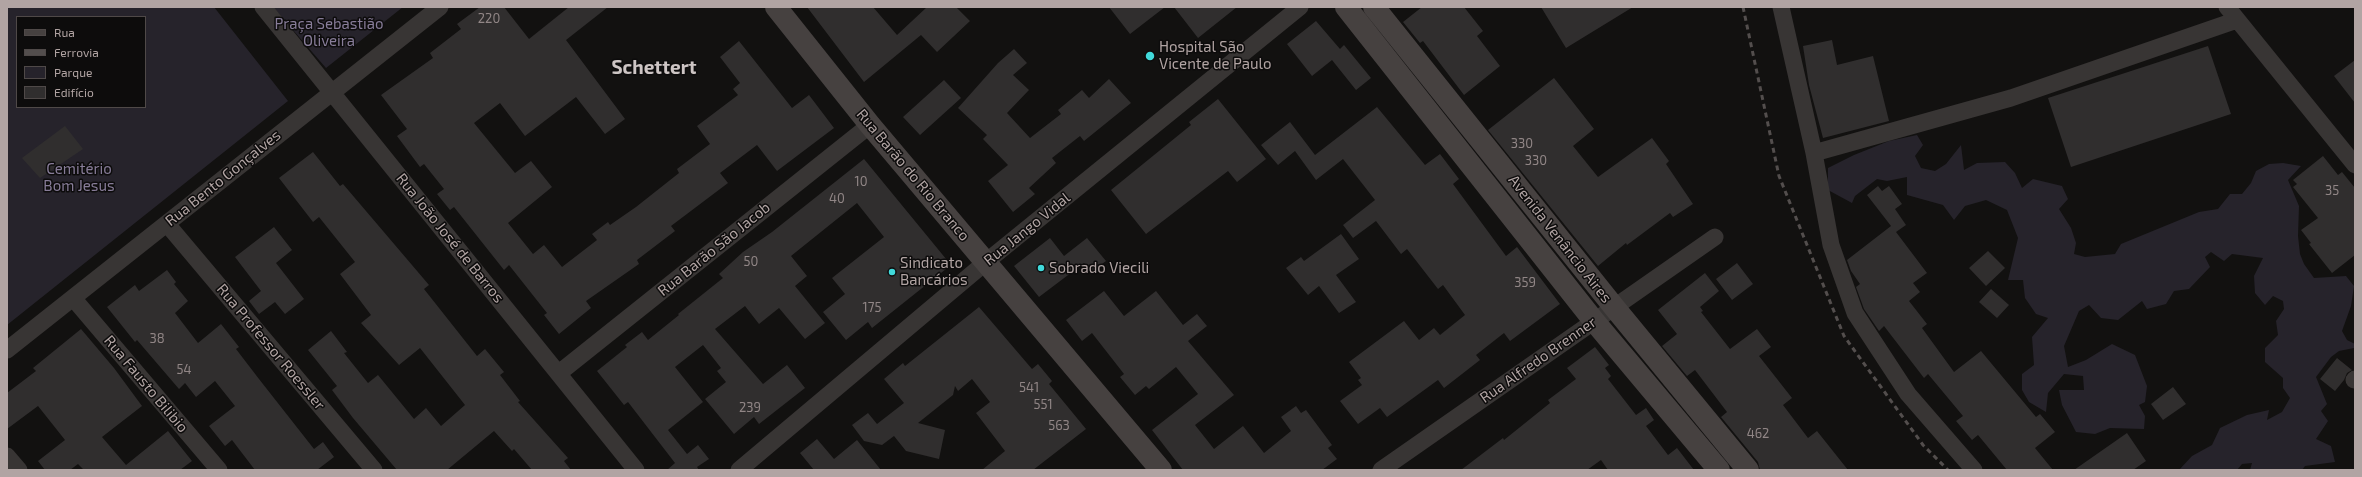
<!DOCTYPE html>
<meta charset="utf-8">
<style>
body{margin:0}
#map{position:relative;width:2362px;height:477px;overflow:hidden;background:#121110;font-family:"Exo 2",sans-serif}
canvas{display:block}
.frame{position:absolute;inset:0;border:8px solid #b1a4a3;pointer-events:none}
.legend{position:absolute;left:16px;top:16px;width:130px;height:92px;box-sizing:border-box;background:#0d0c0c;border:1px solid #4f4948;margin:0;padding:5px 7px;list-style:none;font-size:12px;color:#b1a4a3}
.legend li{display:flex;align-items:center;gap:8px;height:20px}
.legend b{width:20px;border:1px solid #4f4948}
</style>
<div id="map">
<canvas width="2362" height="477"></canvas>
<div class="frame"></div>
<ul class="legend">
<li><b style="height:5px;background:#464140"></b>Rua</li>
<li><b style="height:5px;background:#534e4d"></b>Ferrovia</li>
<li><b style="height:11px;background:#26232b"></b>Parque</li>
<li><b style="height:11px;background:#302e2e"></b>Edifício</li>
</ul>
</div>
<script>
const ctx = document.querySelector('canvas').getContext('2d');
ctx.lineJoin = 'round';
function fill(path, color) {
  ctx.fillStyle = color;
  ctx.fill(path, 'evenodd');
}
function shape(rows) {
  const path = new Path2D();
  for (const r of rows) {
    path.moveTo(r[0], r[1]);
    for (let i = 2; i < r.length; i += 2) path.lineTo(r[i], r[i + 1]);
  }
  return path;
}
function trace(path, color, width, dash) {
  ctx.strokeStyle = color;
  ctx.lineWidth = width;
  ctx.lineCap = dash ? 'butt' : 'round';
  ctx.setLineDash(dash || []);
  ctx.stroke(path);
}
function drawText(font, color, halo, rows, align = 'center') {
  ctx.font = font + ' "Exo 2",sans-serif';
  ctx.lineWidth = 3;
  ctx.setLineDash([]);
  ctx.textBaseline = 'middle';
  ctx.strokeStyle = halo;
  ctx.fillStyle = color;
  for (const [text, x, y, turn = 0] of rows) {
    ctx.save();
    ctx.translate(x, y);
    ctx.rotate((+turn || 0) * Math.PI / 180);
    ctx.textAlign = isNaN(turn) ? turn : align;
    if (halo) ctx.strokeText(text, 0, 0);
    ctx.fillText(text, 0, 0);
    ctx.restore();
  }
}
const green = shape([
 [7,7,214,7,288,101,7,325],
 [17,17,145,17,145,107,17,107],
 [273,7,403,7,326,68],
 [1917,135,1923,145,1915,156,1921,168,1935,171,1946,164,1961,145,1964,170,1977,163,2005,162,2015,173,2022,188,2033,179,2062,186,2068,199,2059,209,2071,228,2076,243,2074,254,2085,257,2115,254,2121,244,2199,212,2218,209,2230,194,2242,194,2251,183,2256,171,2269,164,2283,163,2301,166,2288,180,2299,206,2298,236,2300,254,2304,264,2314,278,2346,276,2354,286,2351,306,2342,331,2347,340,2355,344,2354,348,2339,351,2331,357,2316,377,2327,404,2321,411,2328,421,2316,439,2331,446,2335,462,2305,466,2302,470,2250,470,2252,463,2242,464,2237,470,2179,470,2192,456,2212,445,2220,428,2247,415,2269,410,2267,420,2282,412,2290,398,2283,388,2283,378,2265,362,2265,348,2278,335,2276,321,2284,309,2283,301,2273,296,2265,305,2255,293,2254,276,2263,258,2232,254,2224,261,2211,252,2205,257,2210,267,2189,289,2174,291,2166,304,2147,309,2142,301,2118,320,2101,318,2089,305,2079,311,2064,346,2068,367,2086,360,2112,344,2135,355,2147,386,2145,402,2139,405,2145,416,2144,429,2110,428,2095,434,2076,432,2062,405,2059,390,2084,390,2083,376,2064,374,2048,393,2046,412,2029,402,2022,390,2022,374,2034,365,2032,337,2048,318,2036,314,2025,298,2023,280,2008,280,2018,238,2007,210,1986,200,1965,206,1954,220,1943,205,1907,195,1907,177,1887,181,1877,179,1855,196,1852,203,1828,190,1828,168,1854,155,1889,141]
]);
const building = shape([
 [480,7,504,7,529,39,569,7,608,7,566,40,625,119,605,134,576,97,525,136,500,103,474,123,515,173,531,161,552,187,508,223,533,254,544,245,562,267,597,240,592,234,608,222,610,225,636,207,679,173,677,169,710,144,697,126,738,95,733,89,740,83,720,57,739,41,792,108,809,95,834,128,777,171,757,145,720,173,728,183,671,226,675,231,637,260,639,264,586,301,591,308,559,334,544,315,547,313,509,265,504,270,454,207,450,210,437,194,444,189,424,164,420,167,397,136,407,129,381,95,433,58,430,53,461,29,457,24],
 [807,7,873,7,897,35,927,7,956,7,970,21,937,52,921,35,864,82],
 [1109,7,1165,7,1130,34],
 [1174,7,1237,7,1198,38],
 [1422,7,1464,7,1483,31,1477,36,1500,66,1464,95,1423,41,1420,43,1403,22],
 [1541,7,1633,7,1566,48],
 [1316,21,1340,49,1344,45,1371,78,1356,90,1332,60,1312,76,1287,44],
 [1832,40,1837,65,1873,56,1889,121,1823,138,1809,85,1803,46],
 [2208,46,2231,114,2071,167,2048,98],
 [1014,49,1027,63,1013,75,1029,90,1007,113,1030,138,1061,114,1058,110,1082,90,1089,98,1109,79,1131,103,1084,141,1080,136,1052,158,1056,163,1029,188,1035,194,1013,212,988,181,1008,165,983,139,987,135,958,108,998,63],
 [2355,60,2355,103,2334,76],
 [1554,78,1594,129,1573,146,1598,177,1652,138,1669,161,1666,164,1693,204,1673,217,1670,213,1627,245,1626,243,1598,266,1488,130],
 [944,80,961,98,920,135,903,117],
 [1218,99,1266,159,1237,182,1228,171,1146,234,1111,190,1191,125,1189,122],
 [1377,107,1425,165,1440,154,1459,179,1453,184,1506,256,1517,247,1560,304,1510,341,1504,333,1476,355,1480,360,1444,388,1438,380,1387,417,1380,408,1358,424,1340,401,1362,385,1358,380,1361,378,1349,362,1404,321,1419,340,1434,328,1440,335,1465,315,1443,285,1438,289,1407,249,1401,254,1376,221,1353,238,1343,225,1375,200,1343,159,1316,180,1295,151,1278,165,1261,145,1290,122,1315,155],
 [65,126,83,149,40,178,22,158],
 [313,152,340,186,343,184,429,285,424,289,477,356,485,349,504,372,500,375,520,401,518,402,568,458,564,461,571,470,532,470,514,449,512,451,494,431,447,470,397,470,353,418,332,390,337,386,308,350,331,331,347,352,344,353,368,383,378,375,414,419,426,408,441,426,465,405,420,348,399,365,361,323,371,315,340,274,355,262,319,217,313,222,279,178],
 [2323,156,2338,175,2342,172,2355,188,2355,255,2332,273,2309,244,2311,243,2301,230,2318,218,2293,187,2297,184,2293,180],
 [864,159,951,265,872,328,868,322,846,340,823,312,845,294,832,278,884,237,857,203,791,256,807,276,795,286,825,323,805,339,779,308,759,324,745,306,715,329,763,384,787,365,805,388,759,424,754,417,734,434,705,399,726,382,717,371,721,368,703,345,675,367,703,402,668,430,687,454,698,445,709,459,697,467,699,470,667,470,675,463,628,402,624,405,597,371,627,347,625,345,642,332,648,340,679,315,678,314,723,278,719,274,743,252,772,232],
 [1878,186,1882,191,1889,186,1902,204,1895,209,1906,225,1896,232,1927,273,1913,283,1920,292,1909,301,1927,324,1922,328,1954,372,1981,351,2036,417,2040,414,2055,432,2035,448,2053,470,2007,470,1978,435,1972,440,1956,421,1963,416,1928,374,1924,378,1884,326,1879,331,1864,309,1856,287,1860,284,1851,271,1847,260,1891,226,1867,195],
 [274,227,292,250,276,263,304,299,285,314,275,302,259,314,249,301,261,291,235,257],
 [1341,234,1359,259,1336,275,1356,302,1339,313,1319,286,1308,295,1286,268,1301,257,1304,261],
 [1050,238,1064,256,1087,238,1106,261,1091,272,1084,263,1039,297,1014,266],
 [1988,251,2005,268,1986,286,1969,268],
 [1737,263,1753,284,1732,300,1716,279],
 [167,270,176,282,174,284,188,301,175,313,198,343,221,324,239,347,236,349,259,379,314,449,323,442,334,457,317,470,255,470,232,440,225,446,209,426,235,406,215,381,196,397,185,383,179,389,137,340,135,342,107,307,135,285,139,291],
 [1705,273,1719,291,1700,307,1703,311,1701,312,1730,349,1757,329,1771,347,1759,356,1792,398,1783,405,1808,438,1817,431,1848,470,1760,470,1758,462,1721,417,1727,412,1695,370,1687,376,1662,346,1677,334,1658,310],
 [1991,289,2009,305,1997,318,1979,302],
 [1104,291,1124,316,1156,291,1183,325,1197,314,1207,326,1188,341,1234,395,1195,425,1214,449,1243,426,1264,453,1291,431,1281,417,1296,406,1301,413,1306,410,1332,445,1328,448,1337,459,1322,470,1183,470,1152,430,1198,394,1176,367,1149,389,1146,386,1135,395,1120,377,1124,374,1092,333,1082,341,1066,320],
 [979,307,1032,369,1038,364,1052,381,1049,384,1086,429,1033,470,982,470,1005,451,976,413,990,402,972,379,958,391,955,386,953,395,918,423,945,430,939,459,906,451,894,436,882,445,864,441,852,425,868,413,877,424,904,403,884,379,903,363,905,366],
 [81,329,114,368,142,406,102,437,126,465,168,431,192,461,180,470,84,470,78,464,70,470,45,470,38,461,65,440,38,406,7,429,7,393,36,371,33,368],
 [1595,347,1609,365,1605,368,1611,376,1608,379,1636,415,1646,408,1654,420,1646,426,1668,455,1677,448,1694,470,1608,470,1601,460,1587,470,1461,470,1503,438,1504,440,1550,403,1548,400,1576,379,1567,368],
 [2337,358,2352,370,2347,373,2344,380,2335,391,2320,379],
 [2173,387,2186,404,2163,420,2151,404],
 [2127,433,2146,461,2133,470,2074,470],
 [817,439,834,459,857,440,881,470,814,470,800,453]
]);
const street = shape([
 [263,7,636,470],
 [1781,7,1814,153,1831,245,1855,313,1908,394,1974,470],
 [2227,7,2355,165],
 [1814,153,2011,98,2237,20],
 [167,224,374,470],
 [73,298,219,470],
 [7,350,440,7],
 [559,373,870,125],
 [2354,380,2355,379],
 [7,456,19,470],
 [739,470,986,262,1300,7],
 [1381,470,1715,237]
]);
const secondary = shape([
 [776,7,870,125,1161,470],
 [1346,7,1594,321,1719,470],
 [1374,7,1614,307,1748,470]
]);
const rail = shape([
 [1743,7,1779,176,1844,336,1923,445,1948,470]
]);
const markers = [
 [1150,56,5,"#41d9da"],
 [1041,268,4,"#41d9da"],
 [892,272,4,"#41d9da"]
];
const numberNames = [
 ["220",489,19],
 ["330",1522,144],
 ["330",1536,161],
 ["10",861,182],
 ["35",2332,191],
 ["40",837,199],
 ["50",751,262],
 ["359",1525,283],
 ["175",872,308],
 ["38",157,339],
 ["54",184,370],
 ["541",1029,388],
 ["551",1043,405],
 ["239",750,408],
 ["563",1059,426],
 ["462",1758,434]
];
const parkNames = [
 ["Praça Sebastião",329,24],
 ["Oliveira",329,41],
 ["Cemitério",79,169],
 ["Bom Jesus",79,186]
];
const poiNames = [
 ["Hospital São",1159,47],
 ["Vicente de Paulo",1159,64],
 ["Sindicato",900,263],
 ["Bancários",900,280],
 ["Sobrado Viecili",1049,268]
];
const streetNames = [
 ["Rua Barão do Rio Branco",913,175,50],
 ["Rua Bento Gonçalves",223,178,-39],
 ["Rua Jango Vidal",1027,229,-39],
 ["Rua João José de Barros",450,238,51],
 ["Avenida Venâncio Aires",1560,239,52],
 ["Rua Barão São Jacob",714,249,-39],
 ["Rua Professor Roessler",271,347,50],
 ["Rua Alfredo Brenner",1538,360,-35],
 ["Rua Fausto Bilibio",146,384,50]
];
const districtNames = [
 ["Schettert",654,68]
];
fill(green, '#26232b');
fill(building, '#302e2e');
trace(street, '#383534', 17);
trace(secondary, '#464140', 22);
trace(rail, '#534e4d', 3, [5, 4]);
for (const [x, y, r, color] of markers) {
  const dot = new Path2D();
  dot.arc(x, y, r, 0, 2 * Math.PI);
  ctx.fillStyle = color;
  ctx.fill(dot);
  trace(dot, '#0d0c0c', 1.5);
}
drawText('13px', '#918686', null, numberNames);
drawText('15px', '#887d99', '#0d0c0c', parkNames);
drawText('15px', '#b1a4a3', '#0d0c0c', poiNames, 'left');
drawText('15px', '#b1a4a3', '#0d0c0c', streetNames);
drawText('bold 19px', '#cdc5c4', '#0d0c0c', districtNames);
</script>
